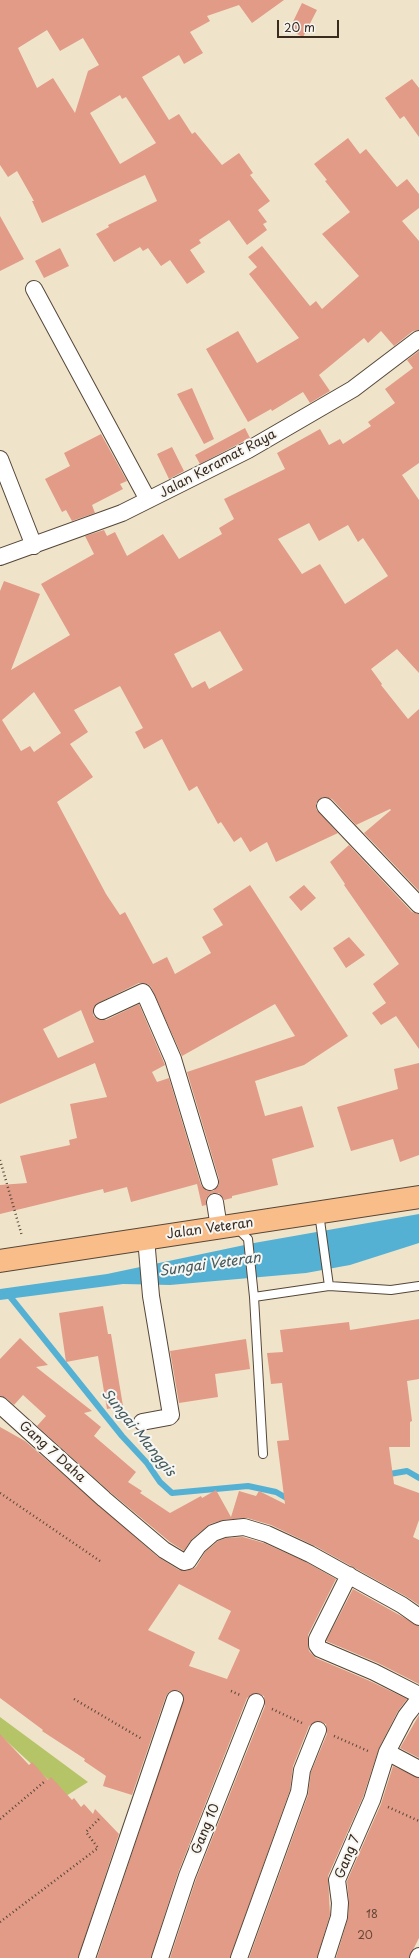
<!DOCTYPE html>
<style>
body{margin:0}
#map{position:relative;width:419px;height:1958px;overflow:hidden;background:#efe4ca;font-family:"Playpen Sans",sans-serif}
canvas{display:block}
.scale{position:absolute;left:277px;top:20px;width:62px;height:18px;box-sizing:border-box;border:2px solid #3b2a1e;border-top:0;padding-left:5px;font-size:12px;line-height:14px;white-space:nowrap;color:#3b2a1e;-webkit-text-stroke:3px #f6f6f2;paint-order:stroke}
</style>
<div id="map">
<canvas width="419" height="1958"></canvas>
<div class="scale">20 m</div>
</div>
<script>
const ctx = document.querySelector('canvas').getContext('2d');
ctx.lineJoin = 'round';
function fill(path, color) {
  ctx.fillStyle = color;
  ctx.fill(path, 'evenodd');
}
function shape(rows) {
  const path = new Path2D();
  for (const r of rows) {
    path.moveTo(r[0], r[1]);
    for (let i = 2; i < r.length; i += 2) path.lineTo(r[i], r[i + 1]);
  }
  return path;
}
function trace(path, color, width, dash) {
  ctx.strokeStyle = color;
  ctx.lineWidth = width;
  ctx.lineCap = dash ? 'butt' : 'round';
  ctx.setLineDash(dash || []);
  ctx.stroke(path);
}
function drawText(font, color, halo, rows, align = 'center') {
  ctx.font = font + ' "Playpen Sans",sans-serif';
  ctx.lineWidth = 4;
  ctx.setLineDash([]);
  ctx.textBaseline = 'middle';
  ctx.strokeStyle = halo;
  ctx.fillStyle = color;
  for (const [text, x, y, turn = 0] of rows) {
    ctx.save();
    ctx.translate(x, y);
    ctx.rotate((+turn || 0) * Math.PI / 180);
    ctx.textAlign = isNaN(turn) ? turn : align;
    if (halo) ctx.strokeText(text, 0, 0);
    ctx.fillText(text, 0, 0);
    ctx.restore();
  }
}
const green = shape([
 [0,1717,88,1782,66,1796,0,1735]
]);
const water = shape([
 [419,1214,419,1243,350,1265,306,1273,170,1285,123,1284,0,1300,0,1289,107,1274,254,1243]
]);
const stream = shape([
 [8,1294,122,1436,147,1463,160,1482,172,1493,248,1486,276,1492,290,1500],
 [384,1475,407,1471,419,1478]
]);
const building = shape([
 [0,0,284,0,252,23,239,5,207,16,210,21,190,32,203,53,184,64,179,55,142,77,169,120,179,114,192,134,195,132,222,165,239,153,253,173,250,175,270,201,258,210,267,222,263,224,267,230,247,245,229,220,199,240,201,243,190,250,205,272,187,284,170,260,161,266,148,248,143,251,140,247,114,262,96,234,109,227,108,225,157,201,145,175,42,223,32,201,34,201,17,171,8,177,0,165],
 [47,30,60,51,83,38,99,65,88,71,75,113,53,78,37,88,18,48],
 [120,95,122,99,126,97,156,143,120,164,90,113],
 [302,3,317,10,303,37,289,30],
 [412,79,419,88,419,137,404,116,400,119,385,98],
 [348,138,360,154,366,149,397,187,407,179,419,194,419,208,402,221,419,241,419,330,413,331,394,346,381,331,368,343,364,338,319,375,330,391,310,403,303,392,272,411,271,409,248,422,206,349,238,331,257,363,299,338,249,274,257,267,248,257,262,246,310,306,316,301,322,309,359,276,322,234,350,212,325,181,327,180,314,164],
 [0,216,24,259,0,271],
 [60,248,69,266,44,278,35,261],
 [419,351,419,463,402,475,419,500,419,673,397,649,371,669,382,684,381,685,408,719,419,709,419,891,364,833,391,810,390,809,356,825,332,799,322,797,316,803,316,809,338,833,276,862,267,842,250,852,241,837,234,842,221,822,218,824,197,786,189,791,162,739,144,749,135,732,143,728,120,686,74,710,88,732,70,744,93,777,57,802,106,894,120,915,125,912,153,964,167,957,175,974,211,953,202,937,223,925,213,909,250,885,348,1036,304,1065,255,1081,265,1116,302,1106,314,1147,272,1159,278,1185,232,1196,232,1198,224,1200,219,1193,213,1193,209,1195,206,1199,206,1205,202,1206,197,1184,131,1202,127,1187,104,1193,103,1189,0,1214,0,1185,27,1183,20,1156,70,1145,69,1140,77,1138,70,1104,107,1097,95,1063,0,1104,0,591,4,581,40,594,11,670,70,635,41,584,94,554,85,536,104,530,107,536,115,532,127,556,163,534,179,559,222,534,219,528,234,519,224,499,285,469,277,453,320,429,329,445,340,439,343,444,371,426,368,422,395,403,385,389,413,368,407,360],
 [309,523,319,541,348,525,358,542,363,538,388,576,345,604,320,564,302,574,278,539],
 [220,631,243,670,209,689,205,681,192,688,174,654],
 [34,692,61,733,34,752,30,746,21,751,2,720],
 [139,983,148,984,151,987,182,1056,275,1004,295,1036,187,1072,219,1179,219,1185,213,1191,207,1191,201,1185,169,1078,157,1082,152,1072,165,1065,139,1004,106,1020,97,1019,93,1015,93,1010,98,1003],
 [81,1010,94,1042,58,1058,43,1029],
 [192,388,214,439,204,444,177,394],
 [245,428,250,438,200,464,195,455],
 [101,434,127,481,120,484,123,489,92,505,95,513,72,521,66,510,62,512,45,479,70,466,64,453],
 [172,447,184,471,169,479,157,454],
 [349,845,412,912,419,914,419,1049,396,1016,381,1025,372,1013,386,1003,373,984,399,964,344,885,345,884,330,862],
 [304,885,316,898,301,911,289,897],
 [349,937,365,955,346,968,333,948],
 [419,1063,419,1155,400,1162,393,1139,351,1151,337,1107,398,1089,394,1069],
 [103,1306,108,1334,111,1334,123,1406,107,1409,98,1356,66,1362,59,1313],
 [419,1319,419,1379,407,1381,412,1421,410,1422,410,1447,389,1447,394,1484,419,1493,419,1520,413,1537,419,1540,419,1605,407,1597,315,1546,271,1525,247,1518,223,1520,210,1524,192,1539,184,1551,170,1542,110,1492,37,1426,46,1416,23,1395,14,1405,6,1398,0,1396,0,1359,20,1338,48,1365,36,1367,92,1411,84,1413,101,1427,94,1436,136,1472,128,1482,142,1491,140,1493,170,1513,201,1496,202,1498,216,1490,231,1517,239,1491,256,1496,259,1491,285,1504,277,1441,289,1440,282,1383,271,1384,267,1353,283,1352,280,1330,349,1322,350,1330],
 [246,1339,250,1369,215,1374,218,1397,179,1403,170,1351],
 [0,1427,25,1441,158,1557,179,1570,186,1571,196,1567,205,1552,218,1541,226,1538,243,1537,264,1543,306,1562,336,1579,308,1635,308,1645,309,1651,316,1658,370,1681,407,1699,398,1711,379,1748,363,1797,328,1876,330,1915,317,1958,249,1958,308,1795,311,1772,327,1734,326,1724,317,1721,309,1726,293,1766,290,1790,230,1958,170,1958,196,1879,265,1706,264,1696,255,1693,247,1698,178,1873,151,1958,97,1958,184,1698,182,1693,178,1690,169,1692,166,1696,132,1795,103,1786,106,1776,84,1761,85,1759,42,1731,43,1730,0,1698],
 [179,1584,231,1611,218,1639,240,1650,227,1679,189,1666,195,1652,148,1630],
 [353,1589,419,1626,419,1684,378,1663,326,1641],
 [419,1715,419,1758,400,1748],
 [0,1734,29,1765,32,1762,48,1780,51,1777,72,1800,74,1798,81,1807,84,1804,93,1814,95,1809,119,1834,78,1958,0,1958],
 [393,1766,419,1778,419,1938,409,1958,336,1958,348,1918,349,1902,347,1881,381,1804]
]);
const path = shape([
 [0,1160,22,1236],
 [0,1493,100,1561],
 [231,1691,240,1695],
 [74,1699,142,1739],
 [272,1709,302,1723],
 [334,1736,368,1751],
 [388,1807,419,1821],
 [0,1819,44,1782],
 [0,1922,98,1848,86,1832,101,1817]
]);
const lane = shape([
 [319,1213,329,1286,391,1290,419,1286],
 [237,1228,248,1239,254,1297,263,1454],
 [254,1297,329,1286]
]);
const street = shape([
 [34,289,148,500],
 [0,459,34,546],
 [0,557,122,513,248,450,353,389,419,339],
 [325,806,419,905],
 [102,1011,143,992,147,999,173,1059,210,1182],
 [215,1202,219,1228],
 [0,1405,104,1499,164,1550,184,1562,188,1561,198,1546,213,1533,224,1529,244,1527,267,1534,310,1554,402,1605,419,1617],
 [142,1422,169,1417,171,1415,151,1296,146,1238],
 [349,1575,317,1639,317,1645,320,1649,374,1672,419,1695],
 [387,1752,419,1769],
 [87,1958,175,1699],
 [160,1958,187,1876,256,1702],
 [239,1958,299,1792,302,1770,318,1730],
 [326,1958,339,1917,340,1903,337,1880,372,1800,387,1752,406,1716,419,1699],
 [418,1958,419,1956]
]);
const primary = shape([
 [0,1261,419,1197]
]);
const numberNames = [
 ["18",372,1915],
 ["20",365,1936]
];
const streetNames = [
 ["Jalan Keramat Raya",218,464,-28],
 ["Jalan Veteran",210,1229,-8],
 ["Gang 7 Daha",52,1452,42],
 ["Gang 10",206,1829,-68],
 ["Gang 7",348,1857,-68]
];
const waterNames = [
 ["Sungai Veteran",210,1265,-8],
 ["Sungai Manggis",138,1433,51]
];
fill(green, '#b4c466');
fill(water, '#55b1d3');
trace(stream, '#55b1d3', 6);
fill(building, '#e29b86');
trace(lane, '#564638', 10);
trace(street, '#564638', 18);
trace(primary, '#564638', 24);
trace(path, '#564638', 2.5, [1, 3]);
trace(lane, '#fff', 8);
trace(street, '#fff', 16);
trace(primary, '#f8bd89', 22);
drawText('11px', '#654638', null, numberNames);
drawText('13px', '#3b2a1e', '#f6f6f2', streetNames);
drawText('italic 14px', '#44595d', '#f6f6f2', waterNames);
</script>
